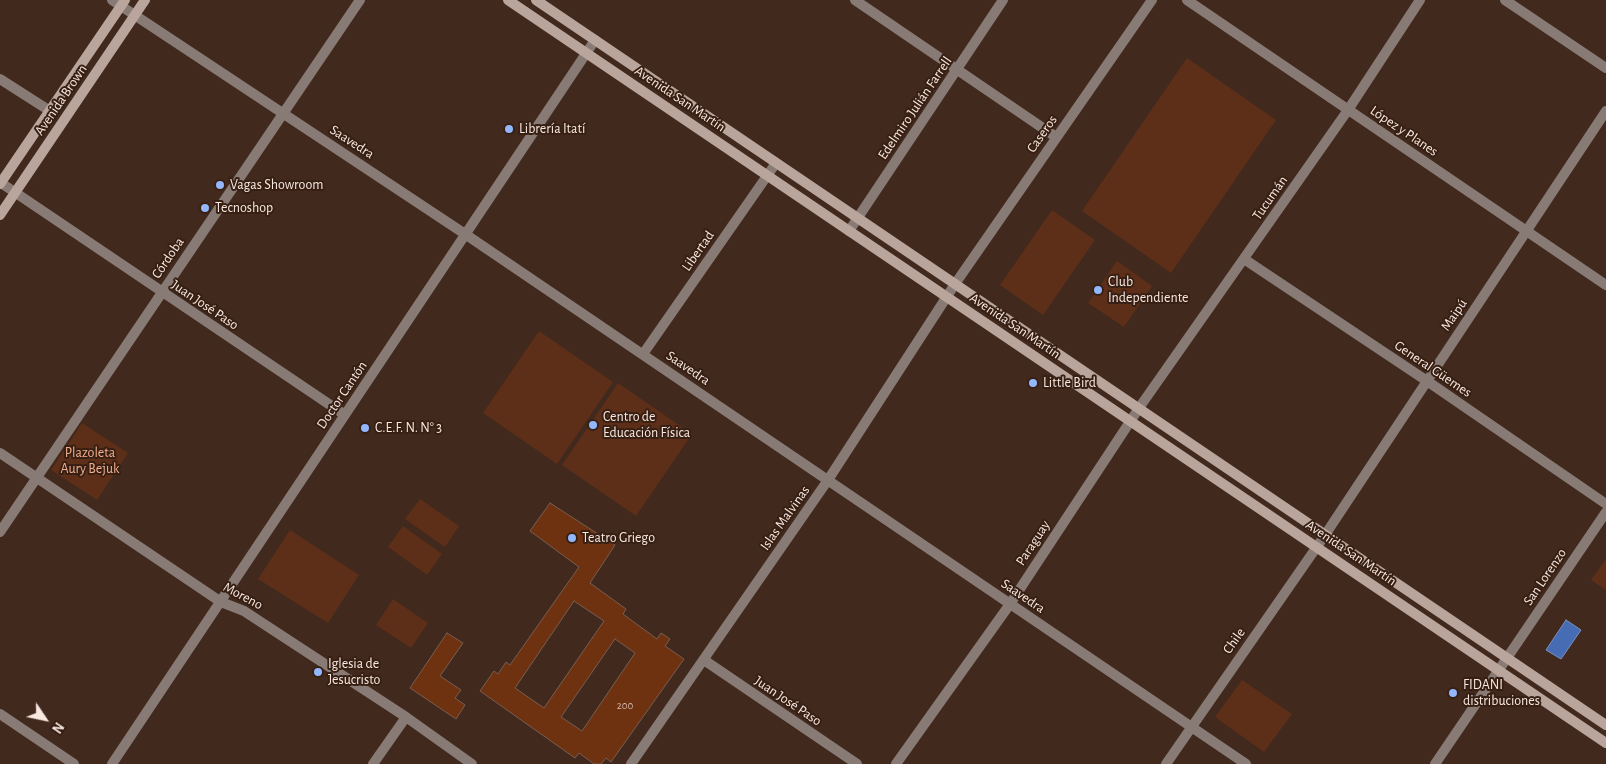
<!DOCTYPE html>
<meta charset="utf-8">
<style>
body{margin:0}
#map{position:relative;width:1606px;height:764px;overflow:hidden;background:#41291e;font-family:"Alegreya Sans",sans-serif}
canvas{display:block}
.north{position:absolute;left:20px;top:694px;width:50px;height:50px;-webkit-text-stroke:4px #371f14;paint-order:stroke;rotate:124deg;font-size:14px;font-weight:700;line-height:20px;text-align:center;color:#f8e8e0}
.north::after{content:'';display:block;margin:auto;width:18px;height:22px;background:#f8e8e0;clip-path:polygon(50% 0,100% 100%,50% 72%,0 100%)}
</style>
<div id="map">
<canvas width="1606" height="764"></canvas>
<div class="north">N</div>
</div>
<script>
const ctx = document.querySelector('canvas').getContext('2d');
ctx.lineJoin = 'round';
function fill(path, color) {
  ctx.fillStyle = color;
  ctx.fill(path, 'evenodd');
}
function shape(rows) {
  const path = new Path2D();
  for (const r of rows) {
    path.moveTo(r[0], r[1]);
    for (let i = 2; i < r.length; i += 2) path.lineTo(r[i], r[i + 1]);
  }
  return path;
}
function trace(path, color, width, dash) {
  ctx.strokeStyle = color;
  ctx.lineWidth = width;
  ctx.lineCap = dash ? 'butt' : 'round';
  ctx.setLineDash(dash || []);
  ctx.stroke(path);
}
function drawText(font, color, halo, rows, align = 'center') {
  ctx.font = font + ' "Alegreya Sans",sans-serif';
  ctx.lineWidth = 4;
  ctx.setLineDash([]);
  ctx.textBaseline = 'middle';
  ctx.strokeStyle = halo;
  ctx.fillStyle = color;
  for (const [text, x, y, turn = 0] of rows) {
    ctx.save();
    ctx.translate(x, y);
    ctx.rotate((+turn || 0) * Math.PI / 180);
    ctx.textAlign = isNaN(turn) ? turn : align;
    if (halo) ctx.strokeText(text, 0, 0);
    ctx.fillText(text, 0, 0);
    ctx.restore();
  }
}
const green = shape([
 [1187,58,1276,120,1171,273,1082,211],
 [1052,210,1095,240,1043,315,1000,285],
 [1117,261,1152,286,1124,327,1088,303],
 [539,331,613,382,557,464,483,413],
 [618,383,692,434,636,516,562,465],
 [82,423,128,453,97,500,51,470],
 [420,499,459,526,445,547,405,519],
 [403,526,442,554,427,575,388,547],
 [290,530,359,575,328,623,258,579],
 [1606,559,1606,590,1591,580],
 [393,599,428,623,411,648,376,625],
 [1242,680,1292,714,1264,752,1215,717]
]);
const water = shape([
 [1566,620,1581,630,1561,659,1546,650,1566,620]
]);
const building = shape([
 [550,503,615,545,590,583,626,609,623,614,657,639,661,633,670,639,665,646,684,659,611,762,606,758,601,764,594,764,579,753,575,758,480,691,494,671,498,674,506,662,510,665,579,567,530,531,550,503],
 [574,601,604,621,544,708,515,688,574,601],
 [615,639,635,653,582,731,561,717,615,639],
 [447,633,463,643,440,676,461,690,455,698,465,705,456,719,410,688,447,633]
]);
const street = shape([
 [112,0,465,234,1246,764],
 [855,0,1056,137],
 [1187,0,1606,285],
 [1505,0,1606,68],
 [0,79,50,111],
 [1,183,345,415],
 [849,231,1003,0],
 [1244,259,1427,381,1606,504],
 [643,354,776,163],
 [0,453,221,602,244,611,406,717,472,764],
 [0,532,360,0],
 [704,660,857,764],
 [0,714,74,764],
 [112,764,595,40],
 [373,764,406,717],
 [631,764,828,480,955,284,1152,0],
 [896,764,1010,604,1139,408,1348,110,1420,0],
 [1166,764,1325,535,1606,111],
 [1435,764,1606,512]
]);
const secondary = shape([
 [508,0,1606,743],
 [536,0,1606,725],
 [0,184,125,0],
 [0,215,145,0]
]);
const markers = [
 [509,129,5,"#92b7fd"],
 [220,185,5,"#92b7fd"],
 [205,208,5,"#92b7fd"],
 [1098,290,5,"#92b7fd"],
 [1033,383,5,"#92b7fd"],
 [593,425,5,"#92b7fd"],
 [365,428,5,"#92b7fd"],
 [572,538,5,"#92b7fd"],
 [318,672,5,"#92b7fd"],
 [1453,693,5,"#92b7fd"]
];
const numberNames = [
 ["200",625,706]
];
const streetNames = [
 ["Avenida San Martín",680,99,34],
 ["Avenida Brown",61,100,-56],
 ["Edelmiro Julián Farrell",915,108,-56],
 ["López y Planes",1404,131,34],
 ["Caseros",1042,134,-55],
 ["Saavedra",352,142,33],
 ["Tucumán",1270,198,-55],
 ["Libertad",698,251,-55],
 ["Córdoba",168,258,-56],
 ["Juan José Paso",205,305,34],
 ["Maipú",1454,315,-56],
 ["Avenida San Martín",1015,326,34],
 ["Saavedra",688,368,34],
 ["General Güemes",1433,369,34],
 ["Doctor Cantón",342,395,-56],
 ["Islas Malvinas",785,518,-55],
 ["Paraguay",1033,543,-57],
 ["Avenida San Martín",1351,553,34],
 ["San Lorenzo",1545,577,-56],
 ["Moreno",243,596,28],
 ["Saavedra",1023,596,34],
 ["Chile",1234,641,-55],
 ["Juan José Paso",788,701,34]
];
const poiNames = [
 ["Librería Itatí",519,129],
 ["Vagas Showroom",230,185],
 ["Tecnoshop",215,208],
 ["Club",1108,282],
 ["Independiente",1108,298],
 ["Little Bird",1043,383],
 ["Centro de",603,417],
 ["Educación Física",603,433],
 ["C.E.F. N. N° 3",375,428],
 ["Teatro Griego",582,538],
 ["Iglesia de",328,664],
 ["Jesucristo",328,680],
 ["FIDANI",1463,685],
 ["distribuciones",1463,701]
];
const parkNames = [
 ["Plazoleta",90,453],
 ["Aury Bejuk",90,469]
];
fill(green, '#5d2f18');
fill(water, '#466cb4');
trace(water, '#7b91c1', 1);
fill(building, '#6f3210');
trace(building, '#795e51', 1);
trace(street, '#887b75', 10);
trace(secondary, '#baa59c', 10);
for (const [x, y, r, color] of markers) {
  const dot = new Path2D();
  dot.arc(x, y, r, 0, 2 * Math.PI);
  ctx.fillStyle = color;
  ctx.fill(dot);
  trace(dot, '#371f14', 2);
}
drawText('11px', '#d6baac', null, numberNames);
drawText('14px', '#f8e8e0', '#371f14', streetNames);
drawText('14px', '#f8e8e0', '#371f14', poiNames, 'left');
drawText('14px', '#f1ae8e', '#371f14', parkNames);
</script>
